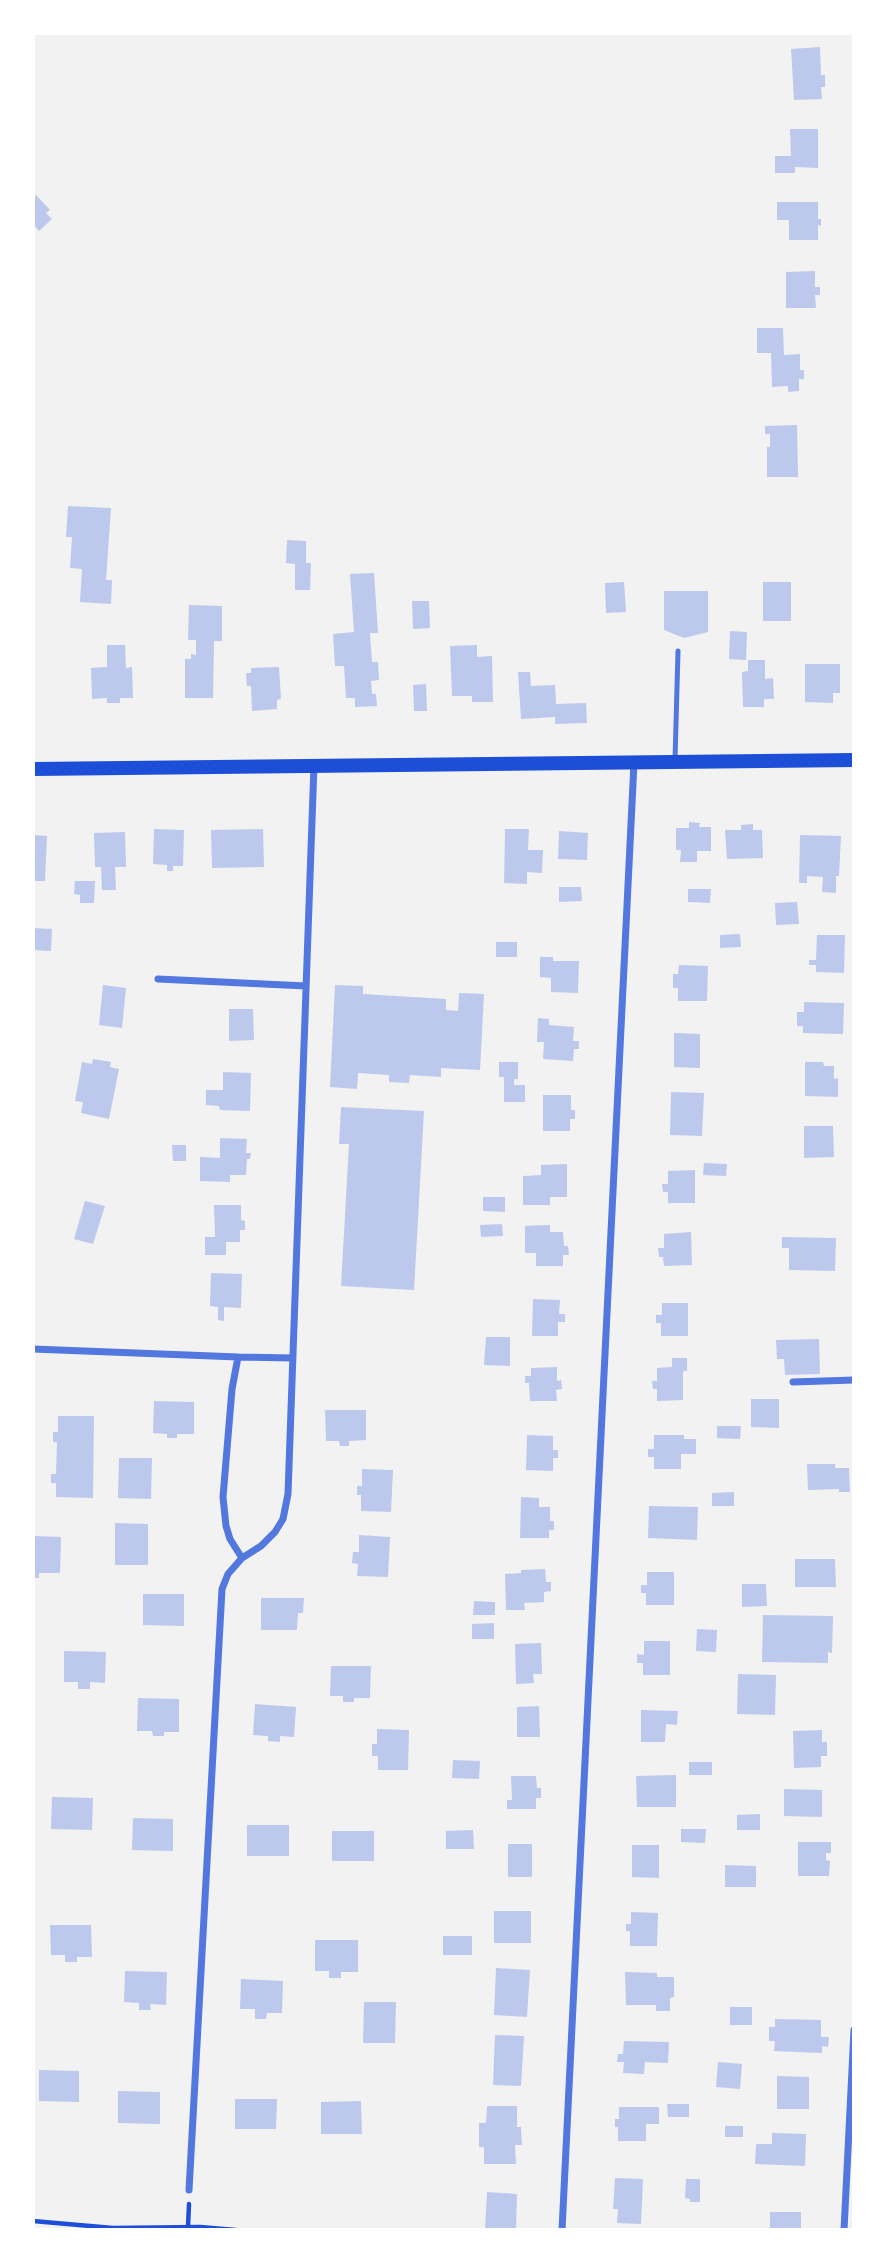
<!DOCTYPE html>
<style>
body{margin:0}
#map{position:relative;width:887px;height:2263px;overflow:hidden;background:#f2f2f2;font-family:"Varela Round",sans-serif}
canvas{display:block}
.frame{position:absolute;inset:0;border:35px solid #fff;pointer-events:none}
</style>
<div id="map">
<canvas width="887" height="2263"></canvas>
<div class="frame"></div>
</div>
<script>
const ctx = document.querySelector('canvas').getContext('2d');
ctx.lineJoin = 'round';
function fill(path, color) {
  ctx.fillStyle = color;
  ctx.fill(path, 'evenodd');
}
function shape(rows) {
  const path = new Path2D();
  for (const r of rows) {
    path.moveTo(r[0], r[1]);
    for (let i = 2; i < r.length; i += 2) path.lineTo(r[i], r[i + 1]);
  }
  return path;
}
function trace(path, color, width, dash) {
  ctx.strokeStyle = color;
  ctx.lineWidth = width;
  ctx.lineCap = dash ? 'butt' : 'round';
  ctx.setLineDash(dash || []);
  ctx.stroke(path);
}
const building = shape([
 [820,47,821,75,825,75,825,87,821,87,822,99,794,100,791,49],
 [790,129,818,129,818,168,795,167,795,173,775,173,775,156,791,156],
 [36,195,50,210,46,213,52,219,39,231,33,224,33,197],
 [777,202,818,202,818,219,821,219,821,226,818,225,818,240,789,240,789,220,777,220],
 [815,271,815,287,820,287,820,295,815,295,816,308,786,308,786,272],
 [757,328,783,328,784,355,800,354,800,370,804,370,804,379,799,379,799,391,788,392,788,386,772,387,771,353,757,353],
 [797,425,798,477,767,477,767,447,770,447,770,434,765,434,765,426],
 [68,506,111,508,106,580,112,580,111,604,80,602,82,569,70,568,72,537,66,537],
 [287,540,306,541,306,563,311,563,310,590,295,590,295,564,286,563],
 [374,573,378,633,370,633,372,662,378,662,379,680,371,681,372,694,376,694,377,706,355,707,355,698,346,698,344,666,335,666,333,634,354,632,350,574],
 [624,582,626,612,606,613,605,583],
 [763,582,791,582,791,621,763,621],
 [664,591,708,591,708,632,684,638,664,630],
 [412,601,429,601,430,628,413,629],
 [189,605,222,606,222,641,214,641,213,698,185,698,185,659,191,659,191,654,196,655,196,640,188,640],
 [730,631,747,632,746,660,729,659],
 [107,645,125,645,126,668,132,667,133,698,120,698,120,703,107,703,107,698,92,699,91,668,107,667],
 [477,645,477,657,492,656,493,702,472,702,472,696,452,696,450,646],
 [748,660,765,660,765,679,773,678,774,699,764,699,764,707,743,707,742,672,748,671],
 [805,664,840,664,840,693,833,693,833,703,805,702],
 [279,667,281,699,277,700,277,709,252,711,251,686,247,686,246,673,251,673,251,668],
 [518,672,530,672,531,686,555,685,556,704,586,703,587,723,555,724,555,717,521,719],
 [426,684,427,711,414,711,413,685],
 [689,822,700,823,699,827,711,827,711,851,697,851,697,862,680,862,681,850,676,850,676,828,689,828],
 [753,824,753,830,762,830,763,858,727,859,725,830,741,830,741,825],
 [154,829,184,830,183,866,173,866,173,871,167,871,167,865,153,864],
 [263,829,264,867,212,868,211,830],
 [505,829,529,829,528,850,543,850,542,873,527,872,527,884,504,883],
 [559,831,588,833,587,860,558,859],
 [125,832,126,867,115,867,116,890,102,890,101,867,95,867,94,833],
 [33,835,47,836,45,881,33,881],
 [800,835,841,836,839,876,836,876,836,893,822,892,823,877,807,876,807,883,799,883],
 [75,881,95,881,94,903,80,903,80,895,74,894],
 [559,887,581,887,582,901,559,902],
 [688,889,711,889,710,903,688,902],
 [797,902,799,924,776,925,775,903],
 [33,928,52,929,51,951,33,950],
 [740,934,741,947,720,948,720,935],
 [817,935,845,935,844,973,816,972,816,965,809,965,809,960,816,960],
 [496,942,517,942,517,957,496,957],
 [540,957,553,957,553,961,579,961,578,993,551,992,551,978,540,977],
 [679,965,708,966,707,1001,678,1001,678,988,673,988,673,974,678,974],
 [103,985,126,988,122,1028,99,1025],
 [335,985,363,986,363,994,446,999,446,1010,458,1011,459,993,484,994,480,1070,441,1068,441,1077,410,1075,409,1083,389,1082,389,1075,358,1073,357,1089,330,1087],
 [804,1002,844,1003,843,1034,803,1033,803,1026,797,1026,797,1012,804,1012],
 [229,1009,253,1009,254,1040,229,1041],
 [538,1018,549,1019,549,1025,574,1027,573,1041,579,1041,579,1049,574,1049,573,1061,543,1059,544,1042,537,1042],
 [674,1033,700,1034,700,1068,674,1067],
 [93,1059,111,1062,110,1067,119,1069,109,1119,81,1113,83,1102,75,1101,82,1062,92,1064],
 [499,1062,518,1062,518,1079,514,1079,514,1085,525,1085,525,1102,504,1102,504,1077,499,1077],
 [805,1062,823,1062,824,1066,834,1066,834,1079,838,1078,838,1097,805,1096],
 [223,1072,251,1073,250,1111,220,1110,219,1106,206,1105,206,1090,223,1090],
 [671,1092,704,1093,702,1136,670,1135],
 [543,1095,571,1095,571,1110,575,1110,575,1119,570,1119,570,1131,543,1131],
 [341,1107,424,1111,414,1290,341,1286,349,1144,339,1144],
 [804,1126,833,1126,834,1157,804,1158],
 [220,1138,247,1139,246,1153,251,1153,250,1159,247,1159,246,1175,230,1175,230,1182,200,1181,200,1157,220,1158],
 [172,1145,186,1145,186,1161,173,1161],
 [704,1163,727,1164,726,1176,703,1175],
 [567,1164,567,1197,550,1197,550,1205,523,1205,523,1176,541,1175,541,1165],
 [695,1170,695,1203,668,1203,668,1192,663,1192,662,1184,668,1184,668,1171],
 [483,1197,505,1197,505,1212,483,1211],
 [85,1201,105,1206,93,1244,74,1239],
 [214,1205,241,1205,241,1220,245,1221,245,1230,240,1230,240,1242,226,1242,226,1255,205,1255,205,1237,215,1237],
 [502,1224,503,1236,481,1237,480,1225],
 [550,1225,550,1232,563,1232,564,1246,568,1246,569,1255,563,1255,563,1266,536,1266,536,1253,525,1253,525,1226],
 [691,1232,692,1265,664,1266,663,1257,659,1257,658,1248,664,1248,664,1234],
 [782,1237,836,1238,835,1271,789,1270,789,1248,782,1248],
 [211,1273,242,1274,241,1308,224,1307,224,1321,218,1320,218,1307,210,1306],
 [533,1299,560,1300,559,1314,565,1314,565,1322,558,1322,558,1336,532,1336],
 [662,1303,688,1303,688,1336,661,1336,661,1323,656,1323,656,1315,662,1315],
 [486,1337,510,1337,510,1366,484,1365],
 [819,1339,820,1374,785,1375,784,1359,777,1359,776,1340],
 [672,1358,687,1358,687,1371,683,1371,683,1400,657,1401,657,1389,653,1389,652,1381,657,1381,657,1368,672,1367],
 [557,1367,557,1381,561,1380,562,1389,556,1390,557,1401,530,1401,529,1383,525,1383,525,1376,531,1376,531,1368],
 [751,1399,779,1399,779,1428,751,1427],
 [154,1401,194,1402,194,1434,177,1434,177,1438,167,1438,167,1434,153,1433],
 [325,1410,366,1410,366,1440,349,1441,349,1446,340,1446,339,1441,326,1441],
 [58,1416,94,1416,93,1498,56,1497,56,1483,51,1483,51,1474,56,1474,57,1442,53,1442,53,1432,58,1432],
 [717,1426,741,1426,740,1439,717,1438],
 [527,1435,553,1436,553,1450,558,1450,558,1458,553,1458,553,1471,526,1470],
 [654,1435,684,1435,684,1439,696,1439,696,1454,681,1454,681,1469,654,1469,654,1457,648,1457,648,1449,654,1449],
 [119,1458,152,1458,151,1499,118,1498],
 [807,1464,835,1464,835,1468,849,1468,850,1492,839,1492,839,1489,808,1490],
 [362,1469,393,1470,391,1512,361,1511,361,1495,357,1495,357,1486,362,1486],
 [734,1492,734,1506,712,1506,712,1493],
 [521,1497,539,1498,539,1507,550,1507,550,1521,554,1521,554,1530,549,1530,549,1538,520,1538],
 [649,1506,698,1507,697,1540,648,1538],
 [115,1523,148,1524,148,1565,115,1565],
 [359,1535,390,1537,388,1577,357,1576,358,1564,352,1563,353,1552,359,1552],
 [33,1536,61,1537,60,1573,39,1573,39,1578,34,1578],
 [795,1559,835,1559,836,1587,795,1587],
 [545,1569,546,1582,551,1582,551,1591,544,1592,544,1602,524,1603,525,1610,506,1610,505,1574,521,1573,521,1570],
 [647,1572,674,1572,674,1605,646,1605,646,1593,641,1593,641,1585,647,1585],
 [742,1584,766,1584,767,1606,742,1607],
 [143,1594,184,1594,184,1626,143,1625],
 [261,1598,304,1598,303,1613,298,1613,297,1630,261,1630],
 [474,1601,495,1602,495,1615,473,1615],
 [763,1615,833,1616,832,1653,828,1652,828,1663,762,1662],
 [494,1623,494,1639,472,1639,472,1624],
 [697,1629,717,1630,716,1652,696,1651],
 [644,1641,670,1641,670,1675,643,1675,643,1663,637,1663,637,1654,644,1655],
 [541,1643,542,1674,533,1674,534,1683,516,1684,515,1644],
 [64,1651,106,1652,105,1683,90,1682,90,1689,78,1689,78,1682,64,1682],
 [331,1666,371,1666,370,1698,354,1698,354,1702,343,1702,343,1696,330,1696],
 [738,1674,776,1675,775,1715,737,1714],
 [138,1698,179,1699,179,1732,164,1732,164,1736,153,1736,152,1731,137,1731],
 [255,1704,296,1707,294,1737,280,1736,280,1742,268,1741,268,1736,253,1735],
 [539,1706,540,1737,517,1737,517,1707],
 [641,1710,678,1711,677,1725,666,1724,665,1742,641,1742],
 [377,1729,409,1730,408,1770,378,1770,378,1756,372,1756,372,1744,377,1744],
 [822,1730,822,1742,827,1742,827,1756,821,1756,821,1767,794,1768,793,1731],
 [453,1760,480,1761,479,1779,452,1778],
 [689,1762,712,1762,712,1775,689,1775],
 [676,1775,676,1807,637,1807,636,1776],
 [511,1776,536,1776,537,1788,541,1788,541,1798,536,1798,536,1809,507,1809,507,1800,512,1800],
 [784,1789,822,1790,822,1817,784,1816],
 [52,1797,93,1798,92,1830,51,1829],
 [760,1814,760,1830,737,1830,737,1815],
 [133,1818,173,1819,173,1851,132,1850],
 [247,1825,289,1825,289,1856,247,1856],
 [681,1829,706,1829,705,1843,681,1842],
 [473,1830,474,1849,446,1849,446,1831],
 [332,1831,374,1831,374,1861,332,1861],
 [798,1842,831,1842,831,1853,826,1853,826,1860,830,1861,829,1876,798,1876],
 [508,1844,532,1844,532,1877,508,1877],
 [632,1845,659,1845,659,1878,632,1877],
 [725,1865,756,1866,756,1887,725,1887],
 [494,1911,531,1911,531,1943,494,1943],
 [631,1912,658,1913,657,1946,630,1946,630,1931,626,1931,626,1924,631,1924],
 [50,1925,91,1925,92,1957,77,1957,77,1962,65,1962,65,1955,51,1955],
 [443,1936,472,1936,472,1955,443,1955],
 [315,1940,358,1940,358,1972,341,1972,341,1978,329,1978,329,1971,315,1971],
 [496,1968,530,1970,527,2017,494,2015],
 [125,1971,167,1972,166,2005,150,2004,151,2010,139,2010,139,2003,124,2002],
 [625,1972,657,1973,657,1977,674,1977,674,1997,670,1998,670,2011,656,2011,656,2005,626,2005],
 [241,1979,283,1981,282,2013,267,2013,266,2019,255,2019,255,2009,240,2009],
 [364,2002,396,2002,395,2043,363,2043],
 [730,2007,752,2007,752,2025,730,2025],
 [775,2019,821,2020,821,2037,829,2037,828,2047,822,2046,822,2053,774,2051,775,2041,769,2041,769,2027,775,2027],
 [495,2035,524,2036,521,2086,493,2085],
 [624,2041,669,2042,668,2063,645,2062,644,2074,623,2073,624,2062,617,2062,618,2054,623,2054],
 [718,2062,742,2064,740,2089,716,2087],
 [39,2070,79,2071,79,2102,39,2101],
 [777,2076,809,2077,809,2109,777,2109],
 [118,2091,160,2092,160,2124,118,2123],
 [235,2099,277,2099,276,2129,235,2129],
 [361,2101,362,2134,321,2134,321,2102],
 [667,2104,689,2104,689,2117,668,2117],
 [487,2106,517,2106,517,2127,521,2127,522,2145,515,2145,516,2164,484,2164,484,2147,479,2147,479,2123,486,2123],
 [619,2107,659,2107,659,2124,646,2124,646,2141,618,2141,618,2127,615,2127,615,2119,619,2119],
 [725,2126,743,2126,743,2137,725,2137],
 [772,2133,806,2134,805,2166,755,2164,756,2144,772,2144],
 [615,2178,643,2179,641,2224,617,2223,618,2209,613,2209],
 [686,2179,700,2179,700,2202,690,2202,690,2199,685,2198],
 [487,2192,517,2194,516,2230,485,2230],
 [770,2212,801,2212,801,2230,770,2230]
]);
const path = shape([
 [33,2221,113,2228,200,2227,236,2230],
 [188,2227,189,2204]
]);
const service = shape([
 [675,760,678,651]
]);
const minor = shape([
 [158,979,306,986],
 [33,1349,238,1357],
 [793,1382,854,1380],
 [242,1558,230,1539,226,1526,223,1497,232,1389,238,1357,293,1358],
 [189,2190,222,1589,228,1574,242,1558,261,1546,275,1532,283,1519,288,1494,314,765],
 [562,2230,634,763],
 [844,2230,854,2030]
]);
const secondary = shape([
 [33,769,854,760]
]);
fill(building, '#bdc9ec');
trace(path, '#1d4ed8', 4.5);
trace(service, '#5277de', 5);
trace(minor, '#5277de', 7);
trace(secondary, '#1d4ed8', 14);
</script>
